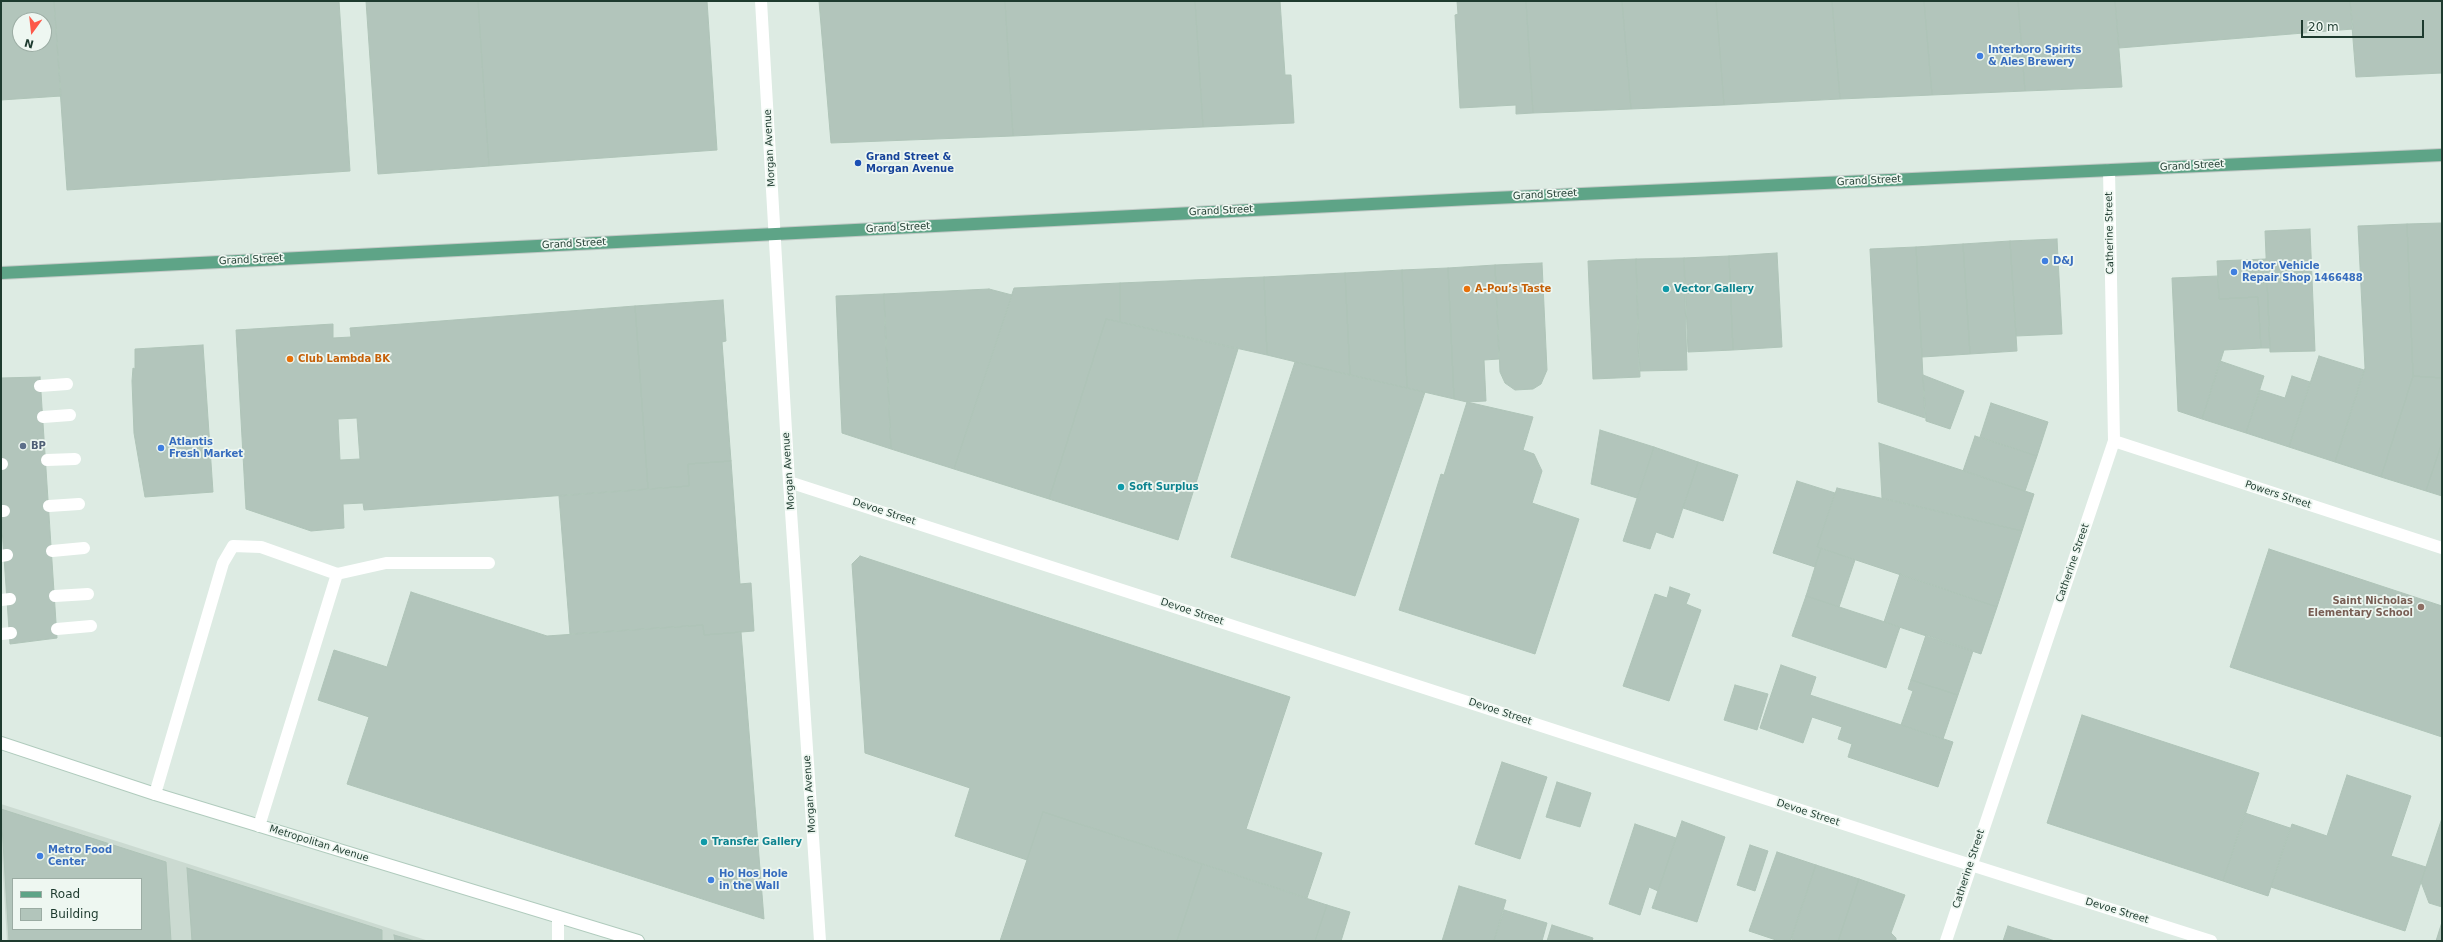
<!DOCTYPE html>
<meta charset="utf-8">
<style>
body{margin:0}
#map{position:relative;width:2443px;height:942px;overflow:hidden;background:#ddebe3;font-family:"DejaVu Sans",sans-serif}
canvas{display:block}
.frame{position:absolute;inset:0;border:2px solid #1e3b2f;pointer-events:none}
.legend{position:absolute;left:12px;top:878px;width:130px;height:52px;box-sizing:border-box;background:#eef7f1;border:1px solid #9baca3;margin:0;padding:5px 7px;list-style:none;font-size:12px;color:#1e3b2f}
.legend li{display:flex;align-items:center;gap:8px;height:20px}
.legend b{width:20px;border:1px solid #9baca3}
.north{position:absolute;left:12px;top:12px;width:40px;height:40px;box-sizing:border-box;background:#eef7f1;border:1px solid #9baca3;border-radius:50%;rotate:195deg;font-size:11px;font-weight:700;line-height:16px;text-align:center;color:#1e3b2f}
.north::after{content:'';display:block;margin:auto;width:14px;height:18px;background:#fd5949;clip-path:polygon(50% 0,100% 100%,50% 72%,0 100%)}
.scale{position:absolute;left:2301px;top:20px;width:123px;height:18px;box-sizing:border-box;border:2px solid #1e3b2f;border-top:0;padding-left:5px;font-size:12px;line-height:14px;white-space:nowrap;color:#1e3b2f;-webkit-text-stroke:3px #eef7f1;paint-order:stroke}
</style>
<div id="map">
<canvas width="2443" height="942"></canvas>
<div class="frame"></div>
<ul class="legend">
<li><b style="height:5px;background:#5ea487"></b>Road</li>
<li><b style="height:11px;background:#b2c5bb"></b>Building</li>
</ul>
<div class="north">N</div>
<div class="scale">20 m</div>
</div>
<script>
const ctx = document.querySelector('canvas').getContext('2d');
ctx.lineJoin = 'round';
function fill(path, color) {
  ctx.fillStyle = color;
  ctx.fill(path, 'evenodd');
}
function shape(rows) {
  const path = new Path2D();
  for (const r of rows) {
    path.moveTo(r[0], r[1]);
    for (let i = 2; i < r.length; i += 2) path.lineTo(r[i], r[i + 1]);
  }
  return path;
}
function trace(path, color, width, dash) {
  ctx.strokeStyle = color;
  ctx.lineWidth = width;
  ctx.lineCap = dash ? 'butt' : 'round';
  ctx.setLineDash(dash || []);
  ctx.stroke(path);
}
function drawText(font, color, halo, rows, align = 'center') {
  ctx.font = font + ' "DejaVu Sans",sans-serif';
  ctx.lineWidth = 3.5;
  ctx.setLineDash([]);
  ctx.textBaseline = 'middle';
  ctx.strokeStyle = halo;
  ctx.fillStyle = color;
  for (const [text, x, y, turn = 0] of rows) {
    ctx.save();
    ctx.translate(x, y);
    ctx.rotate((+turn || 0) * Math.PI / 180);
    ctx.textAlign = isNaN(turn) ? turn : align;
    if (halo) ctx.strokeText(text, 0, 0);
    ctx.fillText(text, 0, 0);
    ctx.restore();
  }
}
const built = shape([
 [1,804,429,941,7,941,1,842],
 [13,879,141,879,141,929,13,929]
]);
const building = shape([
 [1,1,54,1,61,96,1,100,1,1],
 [20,20,44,20,44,44,20,44,20,20],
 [54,1,339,1,350,171,67,190,54,1],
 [366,1,478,1,489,166,378,174,366,1],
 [478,1,707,1,717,150,489,166,478,1],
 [819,1,1005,1,1013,136,831,143,819,1],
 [1005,1,1195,1,1203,127,1013,136,1005,1],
 [1195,1,1280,1,1285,75,1291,75,1294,123,1203,127,1195,1],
 [1457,1,1526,1,1533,113,1516,114,1516,105,1460,108,1455,15,1458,14,1457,1],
 [1526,1,1622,1,1631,109,1533,113,1526,1],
 [1622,1,1716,1,1724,105,1631,109,1622,1],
 [1716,1,1832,1,1840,99,1724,105,1716,1],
 [1832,1,1924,1,1932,95,1840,99,1832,1],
 [1924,1,2018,1,2025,91,1932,95,1924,1],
 [2018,1,2115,1,2122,87,2025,91,2018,1],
 [2115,1,2350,1,2353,29,2119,48,2115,1],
 [2350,1,2442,1,2442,73,2356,77,2350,1],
 [2442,223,2442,378,2413,376,2407,224,2442,223],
 [2407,224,2413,376,2381,477,2335,462,2365,368,2358,226,2407,224],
 [2310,229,2315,351,2270,352,2265,231,2310,229],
 [2057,239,2062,334,2016,336,2010,241,2057,239],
 [2010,241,2017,351,1970,354,1963,244,2010,241],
 [1963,244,1970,354,1922,357,1916,247,1963,244],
 [1916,247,1922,357,1925,418,1878,402,1870,249,1916,247],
 [1777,253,1782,347,1733,350,1729,256,1777,253],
 [1729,256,1733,350,1688,352,1684,258,1729,256],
 [1684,258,1687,370,1639,371,1636,259,1684,258],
 [1636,259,1640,377,1593,379,1588,261,1636,259],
 [2266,259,2270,348,2261,348,2258,297,2219,299,2217,261,2266,259],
 [1542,263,1547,370,1541,384,1533,389,1515,390,1505,383,1500,372,1495,265,1542,263],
 [1495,265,1499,359,1484,360,1486,401,1467,402,1454,399,1448,268,1495,265],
 [1448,268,1454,399,1407,388,1402,270,1448,268],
 [1402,270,1407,388,1350,375,1345,273,1402,270],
 [1345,273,1350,375,1267,355,1264,277,1345,273],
 [2218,276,2219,299,2258,297,2261,348,2224,350,2202,419,2178,411,2172,278,2218,276],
 [1264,277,1267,355,1120,322,1120,283,1264,277],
 [1120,283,1120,322,1106,319,1049,499,954,469,1014,288,1120,283],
 [989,289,1012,295,954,469,891,449,884,294,989,289],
 [884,294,885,327,891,449,842,433,841,412,836,296,884,294],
 [723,300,726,341,722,342,731,461,688,464,689,486,648,489,635,306,723,300],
 [635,306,648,489,364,510,363,503,343,504,344,528,311,531,246,509,236,330,333,324,333,338,351,337,350,328,635,306],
 [357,418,360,459,340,460,338,419,357,418],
 [1106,319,1238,349,1178,540,1049,499,1106,319],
 [203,345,213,492,145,497,134,433,132,381,133,368,135,369,135,349,203,345],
 [2319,356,2364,370,2335,462,2289,447,2319,356],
 [2220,361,2264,376,2246,433,2202,419,2220,361],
 [1295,362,1425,392,1355,596,1231,557,1295,362],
 [1923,375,1964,391,1950,429,1926,421,1923,375],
 [2292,376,2310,382,2289,447,2246,433,2260,390,2285,398,2292,376],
 [2413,376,2442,378,2442,442,2426,491,2381,477,2413,376],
 [40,377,57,638,10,644,1,514,1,378,40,377],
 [1467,402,1533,417,1523,450,1534,454,1542,471,1532,503,1579,519,1535,654,1399,610,1441,474,1444,475,1467,402],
 [1991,403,2048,422,2037,456,1980,437,1991,403],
 [1600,430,1654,447,1637,498,1591,484,1600,430],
 [1975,436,2037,456,2025,491,1963,471,1975,436],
 [2442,442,2442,496,2426,491,2442,442],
 [1879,443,2034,494,2022,531,1882,498,1879,443],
 [1654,447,1698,462,1673,538,1656,532,1650,549,1623,541,1654,447],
 [731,461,740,584,751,583,754,631,704,635,703,625,570,634,559,496,689,486,688,464,731,461],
 [1698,462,1738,475,1723,521,1683,508,1698,462],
 [1797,481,1835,493,1817,547,1821,548,1815,567,1773,553,1797,481],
 [1837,488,2022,531,1997,607,1817,547,1837,488],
 [1821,548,1855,560,1839,607,1806,596,1821,548],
 [2269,549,2442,606,2442,737,2230,667,2269,549],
 [860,556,1290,697,1246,829,1322,853,1307,898,1043,812,1027,860,955,836,970,788,865,753,852,564,860,556],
 [1900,574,1997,607,1981,654,1884,622,1900,574],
 [1670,587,1690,594,1686,604,1701,610,1669,701,1623,686,1655,594,1667,598,1670,587],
 [411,592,547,636,703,625,704,635,741,632,764,919,347,784,369,717,318,700,334,650,387,667,411,592],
 [1806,596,1900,627,1886,668,1792,636,1806,596],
 [1926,635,1973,651,1958,695,1911,680,1926,635],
 [1781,665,1816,677,1810,695,1953,742,1938,787,1848,757,1852,744,1838,739,1842,727,1812,717,1803,743,1760,728,1781,665],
 [1911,680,1958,695,1943,739,1901,725,1913,691,1908,689,1911,680],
 [1735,685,1768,694,1757,730,1724,720,1735,685],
 [2082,715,2259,773,2223,881,2047,823,2082,715],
 [1502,762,1547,777,1520,859,1475,844,1502,762],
 [2347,775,2411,796,2391,856,2426,867,2405,931,2271,887,2292,824,2327,836,2347,775],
 [1557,782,1591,793,1580,827,1546,817,1557,782],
 [1,809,166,862,171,941,9,941,1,809],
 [13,879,141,879,141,929,13,929,13,879],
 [1043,812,1202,864,1177,941,1000,941,1043,812],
 [2245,813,2290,828,2268,896,2223,881,2245,813],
 [2442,818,2442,907,2429,903,2421,882,2442,818],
 [1682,821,1725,837,1697,922,1652,908,1682,821],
 [1635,824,1676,838,1658,891,1649,887,1640,915,1609,904,1635,824],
 [1750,845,1768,851,1755,891,1737,885,1750,845],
 [1777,852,1816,865,1790,941,1779,941,1749,931,1777,852],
 [1202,864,1327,905,1315,941,1177,941,1202,864],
 [1816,865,1859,879,1838,941,1796,941,1791,939,1816,865],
 [187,868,382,930,382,941,192,941,187,868],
 [1859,879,1905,895,1891,933,1896,938,1896,941,1838,941,1859,879],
 [1459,886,1506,900,1494,941,1442,941,1459,886],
 [1327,905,1350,912,1341,941,1315,941,1327,905],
 [1504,910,1547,923,1542,941,1494,941,1504,910],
 [2442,922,2442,941,2436,941,2442,922],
 [1552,925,1593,938,1592,941,1547,941,1552,925],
 [2008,926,2055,941,2003,941,2008,926],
 [394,935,415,941,395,941,394,935]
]);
const service = shape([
 [40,386,67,384],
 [43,417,70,415],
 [47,460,75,459],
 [1,464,2,464],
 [49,506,79,504],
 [1,511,4,511],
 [52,551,84,548],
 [1,556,7,555],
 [337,574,386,563,489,563],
 [55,596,88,594],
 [1,600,10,599],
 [57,629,91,626],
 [1,634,11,633],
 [155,794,223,563,233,546,261,547,337,574,259,826],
 [558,941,558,917]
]);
const minor = shape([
 [761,1,789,482,820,941],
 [2114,441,2442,548],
 [789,482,1930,852,2211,941],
 [1946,941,2114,441,2109,170]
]);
const secondary = shape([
 [1,743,155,794,638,941]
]);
const primary = shape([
 [1,273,1471,199,2442,155]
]);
const markers = [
 [1980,56,4,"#3f7fe0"],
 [858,163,4,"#1a4fb4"],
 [2045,261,4,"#3f7fe0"],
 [2234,272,4,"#3f7fe0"],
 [1467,289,4,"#e8710a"],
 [1666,289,4,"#0f9aa8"],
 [290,359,4,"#e8710a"],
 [23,446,4,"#5c6f8a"],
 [161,448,4,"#3f7fe0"],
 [1121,487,4,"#0f9aa8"],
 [2421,607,4,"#8d6e63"],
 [704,842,4,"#0f9aa8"],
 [40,856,4,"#3f7fe0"],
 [711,880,4,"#3f7fe0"]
];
const shopNames = [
 ["Interboro Spirits",1988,50],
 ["& Ales Brewery",1988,62],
 ["D&J",2053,261],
 ["Motor Vehicle",2242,266],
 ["Repair Shop 1466488",2242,278],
 ["Atlantis",169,442],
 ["Fresh Market",169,454],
 ["Metro Food",48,850],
 ["Center",48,862],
 ["Ho Hos Hole",719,874],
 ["in the Wall",719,886]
];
const streetNames = [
 ["Morgan Avenue",770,148,-93],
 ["Grand Street",2192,166,-3],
 ["Grand Street",1869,181,-3],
 ["Grand Street",1545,195,-3],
 ["Grand Street",1221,211,-3],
 ["Grand Street",898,228,-3],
 ["Catherine Street",2110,233,-91],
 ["Grand Street",574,244,-3],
 ["Grand Street",251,260,-3],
 ["Morgan Avenue",789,471,-94],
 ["Powers Street",2278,495,18],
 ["Devoe Street",884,512,18],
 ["Catherine Street",2073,563,-71],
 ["Devoe Street",1192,612,18],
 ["Devoe Street",1500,712,18],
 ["Morgan Avenue",810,794,-94],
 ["Devoe Street",1808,813,18],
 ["Metropolitan Avenue",319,844,17],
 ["Catherine Street",1969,869,-72],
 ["Devoe Street",2117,911,17]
];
const transitNames = [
 ["Grand Street &",866,157],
 ["Morgan Avenue",866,169]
];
const foodNames = [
 ["A-Pou’s Taste",1475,289],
 ["Club Lambda BK",298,359]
];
const cultureNames = [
 ["Vector Gallery",1674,289],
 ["Soft Surplus",1129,487],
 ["Transfer Gallery",712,842]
];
const serviceNames = [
 ["BP",31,446]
];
const educationNames = [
 ["Saint Nicholas",2413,601],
 ["Elementary School",2413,613]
];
fill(built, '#cbdad1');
fill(building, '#b2c5bb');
trace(building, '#afc4b8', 1);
trace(secondary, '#b0cbbd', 14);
trace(primary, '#c0c8c5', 14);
trace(service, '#fff', 12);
trace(minor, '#fff', 12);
trace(secondary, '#fff', 12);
trace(primary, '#5ea487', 12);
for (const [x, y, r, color] of markers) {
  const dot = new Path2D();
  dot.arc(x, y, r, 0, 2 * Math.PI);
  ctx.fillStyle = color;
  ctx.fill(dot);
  trace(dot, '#eef7f1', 1.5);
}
drawText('bold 10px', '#366cbe', '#eef7f1', shopNames, 'left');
drawText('10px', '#1e3b2f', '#eef7f1', streetNames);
drawText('bold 10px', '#164399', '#eef7f1', transitNames, 'left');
drawText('bold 10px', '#c56008', '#eef7f1', foodNames, 'left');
drawText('bold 10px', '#0d838f', '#eef7f1', cultureNames, 'left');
drawText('bold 10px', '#4e5e75', '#eef7f1', serviceNames, 'left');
drawText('bold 10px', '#785e54', '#eef7f1', educationNames, 'right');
</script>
